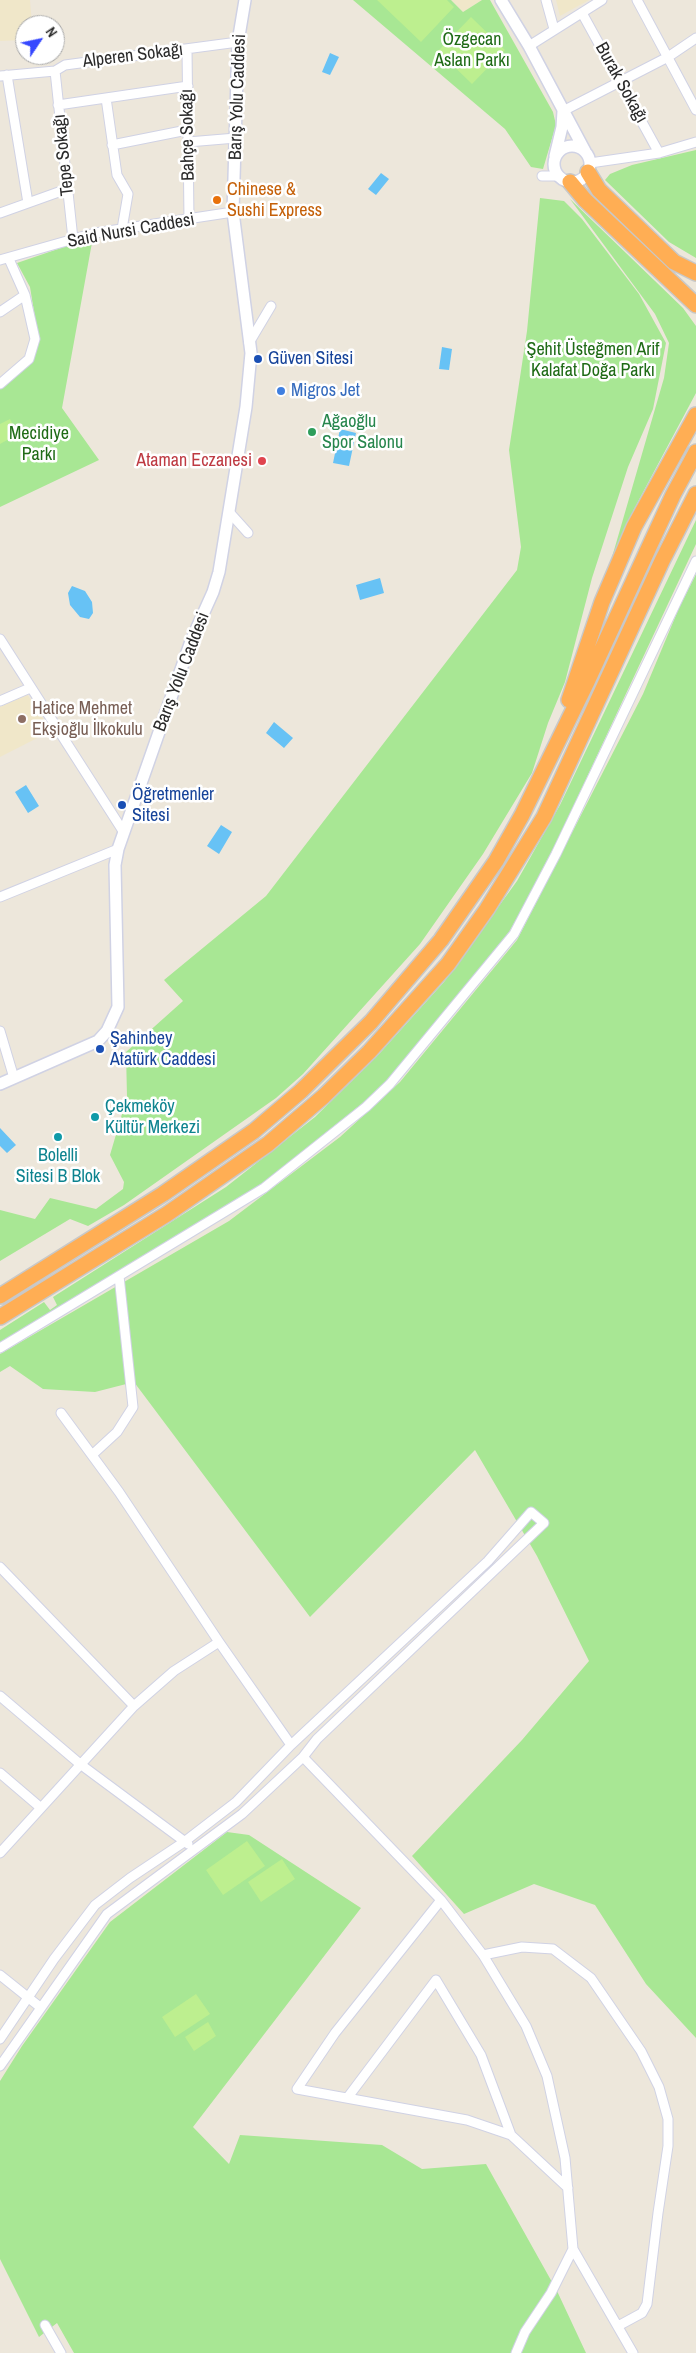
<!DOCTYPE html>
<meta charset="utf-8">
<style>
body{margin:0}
#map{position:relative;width:696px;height:2353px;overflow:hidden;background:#ede7db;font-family:"Archivo Narrow",sans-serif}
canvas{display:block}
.north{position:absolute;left:15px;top:15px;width:50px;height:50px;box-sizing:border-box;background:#fff;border:1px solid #aaa;border-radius:50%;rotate:56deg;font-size:14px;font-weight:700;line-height:20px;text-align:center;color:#2a2a2a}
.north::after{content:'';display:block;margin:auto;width:18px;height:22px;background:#3648ff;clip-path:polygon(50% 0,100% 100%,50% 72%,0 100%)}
</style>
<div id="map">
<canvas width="696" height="2353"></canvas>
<div class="north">N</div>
</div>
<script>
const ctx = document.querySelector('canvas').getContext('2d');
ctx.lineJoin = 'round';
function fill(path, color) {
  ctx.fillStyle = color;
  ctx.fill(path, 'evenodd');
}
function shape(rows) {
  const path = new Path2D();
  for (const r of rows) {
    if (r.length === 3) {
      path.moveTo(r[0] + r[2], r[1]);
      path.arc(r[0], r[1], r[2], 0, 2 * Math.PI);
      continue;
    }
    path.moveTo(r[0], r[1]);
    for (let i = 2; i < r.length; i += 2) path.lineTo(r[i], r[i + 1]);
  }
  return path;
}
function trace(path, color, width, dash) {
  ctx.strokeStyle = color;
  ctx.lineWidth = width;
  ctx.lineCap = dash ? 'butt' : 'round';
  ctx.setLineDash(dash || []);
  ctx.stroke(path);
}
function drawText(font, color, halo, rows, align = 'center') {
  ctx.font = font + ' "Archivo Narrow",sans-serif';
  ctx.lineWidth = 5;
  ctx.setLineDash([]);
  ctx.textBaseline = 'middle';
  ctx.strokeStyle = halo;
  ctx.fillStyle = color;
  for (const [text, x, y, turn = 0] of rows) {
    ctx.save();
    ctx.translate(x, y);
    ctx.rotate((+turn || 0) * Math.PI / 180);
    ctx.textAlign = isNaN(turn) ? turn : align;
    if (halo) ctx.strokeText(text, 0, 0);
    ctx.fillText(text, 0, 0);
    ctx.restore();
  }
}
const education = shape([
 [0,0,30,0,32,25,25,25,25,40,0,41],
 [451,0,482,0,463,12],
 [556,0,589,0,560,16],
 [27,694,51,731,0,757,0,707]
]);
const green = shape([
 [353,0,451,0,463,12,482,0,490,0,553,112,556,125,543,169,531,167,505,129],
 [696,150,696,258,669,242,605,180,610,174,632,165],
 [540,198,564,201,582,219,639,294,666,343,653,409,628,467,592,578,565,682,548,723,532,773,483,854,420,944,303,1074,276,1098,124,1205,88,1226,70,1219,0,1261,0,1210,35,1219,50,1198,96,1209,123,1189,124,1182,110,1155,127,1097,126,1052,183,1001,164,980,266,896,517,570,521,547,509,450,527,331],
 [570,199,683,308,696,326,696,393,633,511,635,513,608,571,664,378,669,343,655,314],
 [93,237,62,408,99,460,0,507,0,387,34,359,38,336,30,287,17,263],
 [696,520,696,544,558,839,520,913,509,932,390,1079,359,1106,262,1184,0,1344,0,1330,44,1302,50,1310,57,1305,53,1297,226,1187,315,1117,379,1054,444,982,517,881,560,805],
 [696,574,696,2038,646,1984,595,1905,534,1884,464,1914,412,1856,522,1740,589,1661,537,1556,475,1450,310,1617,134,1382,95,1392,43,1389,10,1366,0,1372,0,1354,229,1221,340,1137,400,1082,517,940,643,694,679,608],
 [227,1832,249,1835,361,1908,193,2127,229,2164,240,2135,382,2145,422,2169,486,2164,557,2291,586,2353,74,2353,57,2323,39,2337,0,2259,0,2081,22,2046,110,1922]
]);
const pitch = shape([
 [377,0,447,0,454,7,421,42],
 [471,17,505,50,472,84,438,51],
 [10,419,18,434,0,444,0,424],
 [247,1841,265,1866,223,1895,206,1870],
 [282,1859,295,1879,261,1902,248,1882],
 [196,1994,210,2014,175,2037,162,2017],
 [208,2022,216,2036,194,2051,185,2037]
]);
const water = shape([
 [330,53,339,57,330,75,322,72],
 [381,173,389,179,376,195,368,189],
 [442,347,452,349,449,370,439,369],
 [340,429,356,433,349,466,333,463],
 [380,578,384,593,360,600,356,585],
 [72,586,85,591,92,602,93,613,89,619,80,617,70,605,68,593],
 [274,722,293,738,284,748,266,733],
 [26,785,39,806,28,813,15,792],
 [221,825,232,832,219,854,207,846],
 [0,1128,16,1145,7,1153,0,1146]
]);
const street = shape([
 [546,0,554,29],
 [637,0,696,110],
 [582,13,659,153],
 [529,46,602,0],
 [187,49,189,220],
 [55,71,73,239],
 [7,75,28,203],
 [0,76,55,71,65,65,238,42],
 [106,98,117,175,128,194,122,229],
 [58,105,188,86],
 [563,111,668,57,696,38],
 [188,142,236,138],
 [112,145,187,130],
 [590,163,659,153,696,142],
 [542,176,558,176],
 [0,213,67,189],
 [0,260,95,233,233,212],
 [0,312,25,295],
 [249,343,271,306],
 [0,384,29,359,35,339,25,295,9,259],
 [230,513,248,533],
 [0,639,123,831],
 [0,701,30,688],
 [0,897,118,849],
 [0,1031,14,1078],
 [0,1348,264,1188,366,1107,390,1084,514,934,556,854,696,561],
 [61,1413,119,1492,219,1642,291,1745],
 [92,1455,117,1432,133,1407,119,1276],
 [0,1567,134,1706],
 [0,1696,80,1764,188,1844],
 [303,1757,441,1900,483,1955,526,2026,547,2076,565,2158,573,2249,551,2293,525,2332,516,2353],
 [0,1773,41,1808],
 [0,1853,134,1706,174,1671,219,1642],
 [441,1900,335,2033,297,2089,467,2120,511,2135,568,2188],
 [483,1955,522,1947,553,1949,591,1978,641,2051,659,2087,668,2119,668,2146,658,2213,647,2304,642,2313,618,2326],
 [0,1975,40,2007],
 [0,2039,54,1959,95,1905,130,1878,184,1842,236,1802,291,1745,488,1561,531,1512,544,1523,317,1739,303,1757,242,1814,107,1914,0,2066],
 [348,2097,436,1980,481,2055,511,2135],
 [573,2249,633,2353],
 [45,2325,61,2353]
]);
const secondary = shape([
 [501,0,529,46,585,151],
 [572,164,18],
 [555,156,562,127,563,111],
 [0,1084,98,1041,107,1031,118,1007,115,865,118,849,191,641,213,592,219,572,246,407,251,353,233,212,238,42,245,0]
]);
const highway = shape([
 [588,172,599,190,674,262,696,273],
 [570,182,585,200,696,305],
 [569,700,602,602,634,527,696,415],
 [0,1296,163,1194,254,1131,301,1091,371,1022,441,940,496,861,522,815,586,684,673,495,696,452],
 [0,1317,167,1214,268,1144,324,1096,369,1052,448,964,487,909,544,817,662,561,696,494]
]);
const markers = [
 [217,200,5,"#e8710a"],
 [258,359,5,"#1a4fb4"],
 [281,391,5,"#3f7fe0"],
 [312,432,5,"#2e9e5b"],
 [262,461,5,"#e0444e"],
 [22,719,5,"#8d6e63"],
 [122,805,5,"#1a4fb4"],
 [100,1049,5,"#1a4fb4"],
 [95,1117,5,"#0f9aa8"],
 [58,1137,5,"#0f9aa8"]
];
const parkNames = [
 ["Özgecan",472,40],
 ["Aslan Parkı",472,61],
 ["Şehit Üsteğmen Arif",593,350],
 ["Kalafat Doğa Parkı",593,371],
 ["Mecidiye",39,434],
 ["Parkı",39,455]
];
const streetNames = [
 ["Alperen Sokağı",133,56,-7],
 ["Burak Sokağı",621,83,61],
 ["Barış Yolu Caddesi",238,97,-88],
 ["Bahçe Sokağı",188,135,-91],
 ["Tepe Sokağı",64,155,-96],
 ["Said Nursi Caddesi",131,231,-10],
 ["Barış Yolu Caddesi",182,672,-69]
];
const foodNames = [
 ["Chinese &",227,190],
 ["Sushi Express",227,211]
];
const transitNames = [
 ["Güven Sitesi",268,359],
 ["Öğretmenler",132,795],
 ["Sitesi",132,816],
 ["Şahinbey",110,1039],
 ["Atatürk Caddesi",110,1060]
];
const shopNames = [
 ["Migros Jet",291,391]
];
const leisureNames = [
 ["Ağaoğlu",322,422],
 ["Spor Salonu",322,443]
];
const healthNames = [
 ["Ataman Eczanesi",252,461]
];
const educationNames = [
 ["Hatice Mehmet",32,709],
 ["Ekşioğlu İlkokulu",32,730]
];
const cultureNames = [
 ["Çekmeköy",105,1107],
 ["Kültür Merkezi",105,1128],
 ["Bolelli",58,1156,"center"],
 ["Sitesi B Blok",58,1177,"center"]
];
fill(education, '#f0e7c9');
fill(green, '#a8e794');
fill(pitch, '#bdef8f');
fill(water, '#67c2f5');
trace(street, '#d0d2e4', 11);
trace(secondary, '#d0d2e4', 14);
trace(highway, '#c8c8c8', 18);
trace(street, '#fff', 9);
trace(secondary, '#fff', 11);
trace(highway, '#ffae54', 15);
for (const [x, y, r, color] of markers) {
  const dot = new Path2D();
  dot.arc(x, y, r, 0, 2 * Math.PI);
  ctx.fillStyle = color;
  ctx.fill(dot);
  trace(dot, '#fff', 2);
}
drawText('18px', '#1f6b16', '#fff', parkNames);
drawText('18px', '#2a2a2a', '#fff', streetNames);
drawText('18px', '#c56008', '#fff', foodNames, 'left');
drawText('18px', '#164399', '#fff', transitNames, 'left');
drawText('18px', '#366cbe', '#fff', shopNames, 'left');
drawText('18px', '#27864d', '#fff', leisureNames, 'left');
drawText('18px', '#be3a42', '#fff', healthNames, 'right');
drawText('18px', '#785e54', '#fff', educationNames, 'left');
drawText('18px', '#0d838f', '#fff', cultureNames, 'left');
</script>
